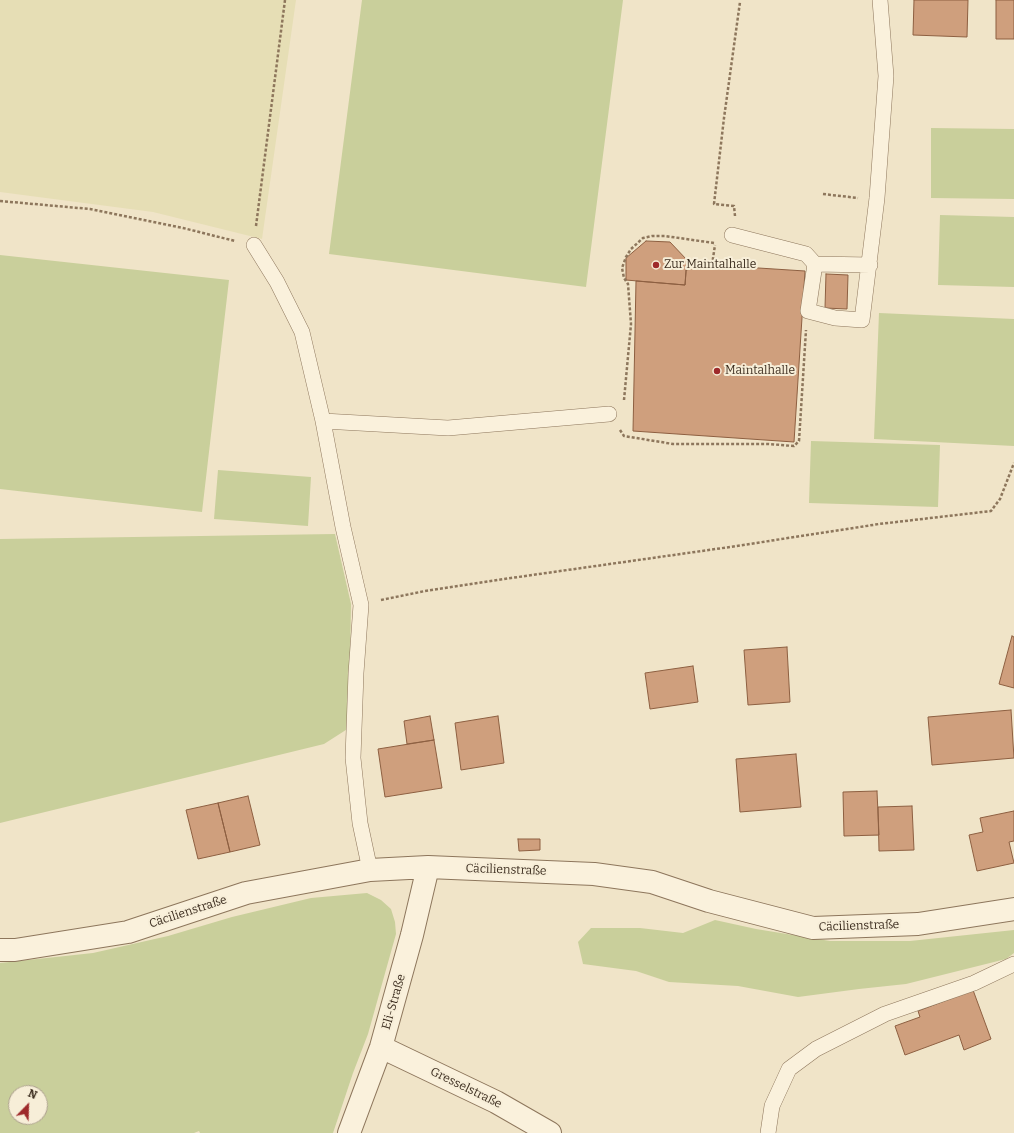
<!DOCTYPE html>
<meta charset="utf-8">
<style>
body{margin:0}
#map{position:relative;width:1014px;height:1133px;overflow:hidden;background:#f0e4c8;font-family:Bitter,serif}
canvas{display:block}
.north{position:absolute;left:8px;top:1085px;width:40px;height:40px;box-sizing:border-box;background:#f7eed8;border:1px solid #ada18e;border-radius:50%;rotate:23deg;font-size:11px;font-weight:700;line-height:16px;text-align:center;color:#3d2e20}
.north::after{content:'';display:block;margin:auto;width:14px;height:18px;background:#9e2a2b;clip-path:polygon(50% 0,100% 100%,50% 72%,0 100%)}
</style>
<div id="map">
<canvas width="1014" height="1133"></canvas>
<div class="north">N</div>
</div>
<script>
const ctx = document.querySelector('canvas').getContext('2d');
ctx.lineJoin = 'round';
function fill(path, color) {
  ctx.fillStyle = color;
  ctx.fill(path, 'evenodd');
}
function shape(rows) {
  const path = new Path2D();
  for (const r of rows) {
    path.moveTo(r[0], r[1]);
    for (let i = 2; i < r.length; i += 2) path.lineTo(r[i], r[i + 1]);
  }
  return path;
}
function trace(path, color, width, dash) {
  ctx.strokeStyle = color;
  ctx.lineWidth = width;
  ctx.lineCap = dash ? 'butt' : 'round';
  ctx.setLineDash(dash || []);
  ctx.stroke(path);
}
function drawText(font, color, halo, rows, align = 'center') {
  ctx.font = font + ' Bitter,serif';
  ctx.lineWidth = 4;
  ctx.setLineDash([]);
  ctx.textBaseline = 'middle';
  ctx.strokeStyle = halo;
  ctx.fillStyle = color;
  for (const [text, x, y, turn = 0] of rows) {
    ctx.save();
    ctx.translate(x, y);
    ctx.rotate((+turn || 0) * Math.PI / 180);
    ctx.textAlign = isNaN(turn) ? turn : align;
    if (halo) ctx.strokeText(text, 0, 0);
    ctx.fillText(text, 0, 0);
    ctx.restore();
  }
}
const farmland = shape([
 [0,0,296,0,262,239,153,212,0,192]
]);
const green = shape([
 [362,0,623,0,586,287,329,254],
 [931,128,1014,129,1014,199,931,198],
 [940,215,1014,217,1014,287,938,285],
 [0,255,229,280,202,512,0,489],
 [879,313,1014,319,1014,446,874,439],
 [811,441,940,445,938,507,809,503],
 [218,470,311,477,308,526,214,519],
 [335,534,351,604,349,728,324,744,0,823,0,539],
 [367,893,381,900,391,909,395,922,396,934,368,1034,353,1073,333,1133,200,1133,199,1131,194,1133,0,1133,0,963,93,953,168,936,232,917,311,898],
 [16,1093,40,1093,40,1117,16,1117],
 [715,920,756,929,830,941,910,941,1014,930,1014,953,1006,959,906,984,859,989,798,997,738,986,669,982,636,971,583,964,578,942,591,928,640,928,683,933]
]);
const building = shape([
 [914,0,968,0,967,37,913,35,914,0],
 [996,0,1014,0,1014,39,996,39,996,0],
 [646,241,670,242,687,260,685,285,626,280,626,258,646,241],
 [712,265,805,271,794,442,633,431,636,281,685,285,686,270,712,265],
 [826,274,848,275,847,309,825,308,826,274],
 [1012,636,1014,637,1014,688,999,684,1012,636],
 [787,647,790,702,748,705,744,650,787,647],
 [693,666,698,702,650,709,645,673,693,666],
 [1011,710,1014,758,932,765,928,717,1011,710],
 [430,716,434,740,407,744,404,721,430,716],
 [498,716,504,763,461,770,455,723,498,716],
 [434,740,442,788,385,797,378,749,434,740],
 [796,754,801,807,740,812,736,759,796,754],
 [877,791,879,835,844,836,843,792,877,791],
 [248,796,260,845,230,852,218,803,248,796],
 [218,803,230,852,198,859,186,810,218,803],
 [912,806,914,850,879,851,878,807,912,806],
 [1014,811,1014,841,1009,842,1014,863,977,871,969,835,983,832,980,818,1014,811],
 [518,839,540,839,540,850,519,851,518,839],
 [973,990,991,1039,964,1050,959,1035,905,1055,895,1026,920,1017,918,1011,973,990]
]);
const path = shape([
 [823,194,858,198],
 [0,201,90,209,183,228,235,241],
 [735,216,734,206,714,204,724,118,740,2],
 [256,226,285,0],
 [712,265,715,245],
 [624,400,631,324,628,284,624,278,622,268,626,257,631,249,643,238,652,236,665,236,714,243],
 [620,430,624,436,673,444,768,444,794,446,799,441,806,330],
 [381,600,425,591,511,578,730,547,879,524,991,511,1000,499,1014,463]
]);
const service = shape([
 [732,235,806,254,815,264,808,311,835,318,862,320,877,198,886,76,880,0],
 [254,245,277,282,302,332,323,421,343,527,361,605,356,673,353,758,360,823,370,870],
 [815,264,870,265],
 [323,421,448,428,609,414],
 [768,1133,772,1106,789,1069,816,1049,885,1014,974,983,1014,964]
]);
const minor = shape([
 [0,950,15,950,128,932,246,893,370,870,428,867,594,874,652,882,709,901,813,928,918,924,1014,909],
 [381,1047,496,1102,550,1133],
 [349,1133,381,1047,412,935,428,867]
]);
const markers = [
 [656,265,4,"#9e2a2b"],
 [717,371,4,"#9e2a2b"]
];
const poiNames = [
 ["Zur Maintalhalle",664,265],
 ["Maintalhalle",725,371]
];
const streetNames = [
 ["Cäcilienstraße",506,870,2],
 ["Cäcilienstraße",188,912,-18],
 ["Cäcilienstraße",859,926,-2],
 ["Eli-Straße",394,1002,-74],
 ["Gresselstraße",466,1088,26]
];
fill(farmland, '#e6deb5');
fill(green, '#c9cf9b');
fill(building, '#cf9f7d');
trace(building, '#8d5f41', 1);
trace(service, '#8d765c', 16);
trace(minor, '#8d765c', 24);
trace(path, '#8d765c', 2.5, [3, 2]);
trace(service, '#faf1dc', 15);
trace(minor, '#faf1dc', 22);
for (const [x, y, r, color] of markers) {
  const dot = new Path2D();
  dot.arc(x, y, r, 0, 2 * Math.PI);
  ctx.fillStyle = color;
  ctx.fill(dot);
  trace(dot, '#f7eed8', 1.5);
}
drawText('12px', '#3d2e20', '#f7eed8', poiNames, 'left');
drawText('12px', '#3d2e20', '#f7eed8', streetNames);
</script>
